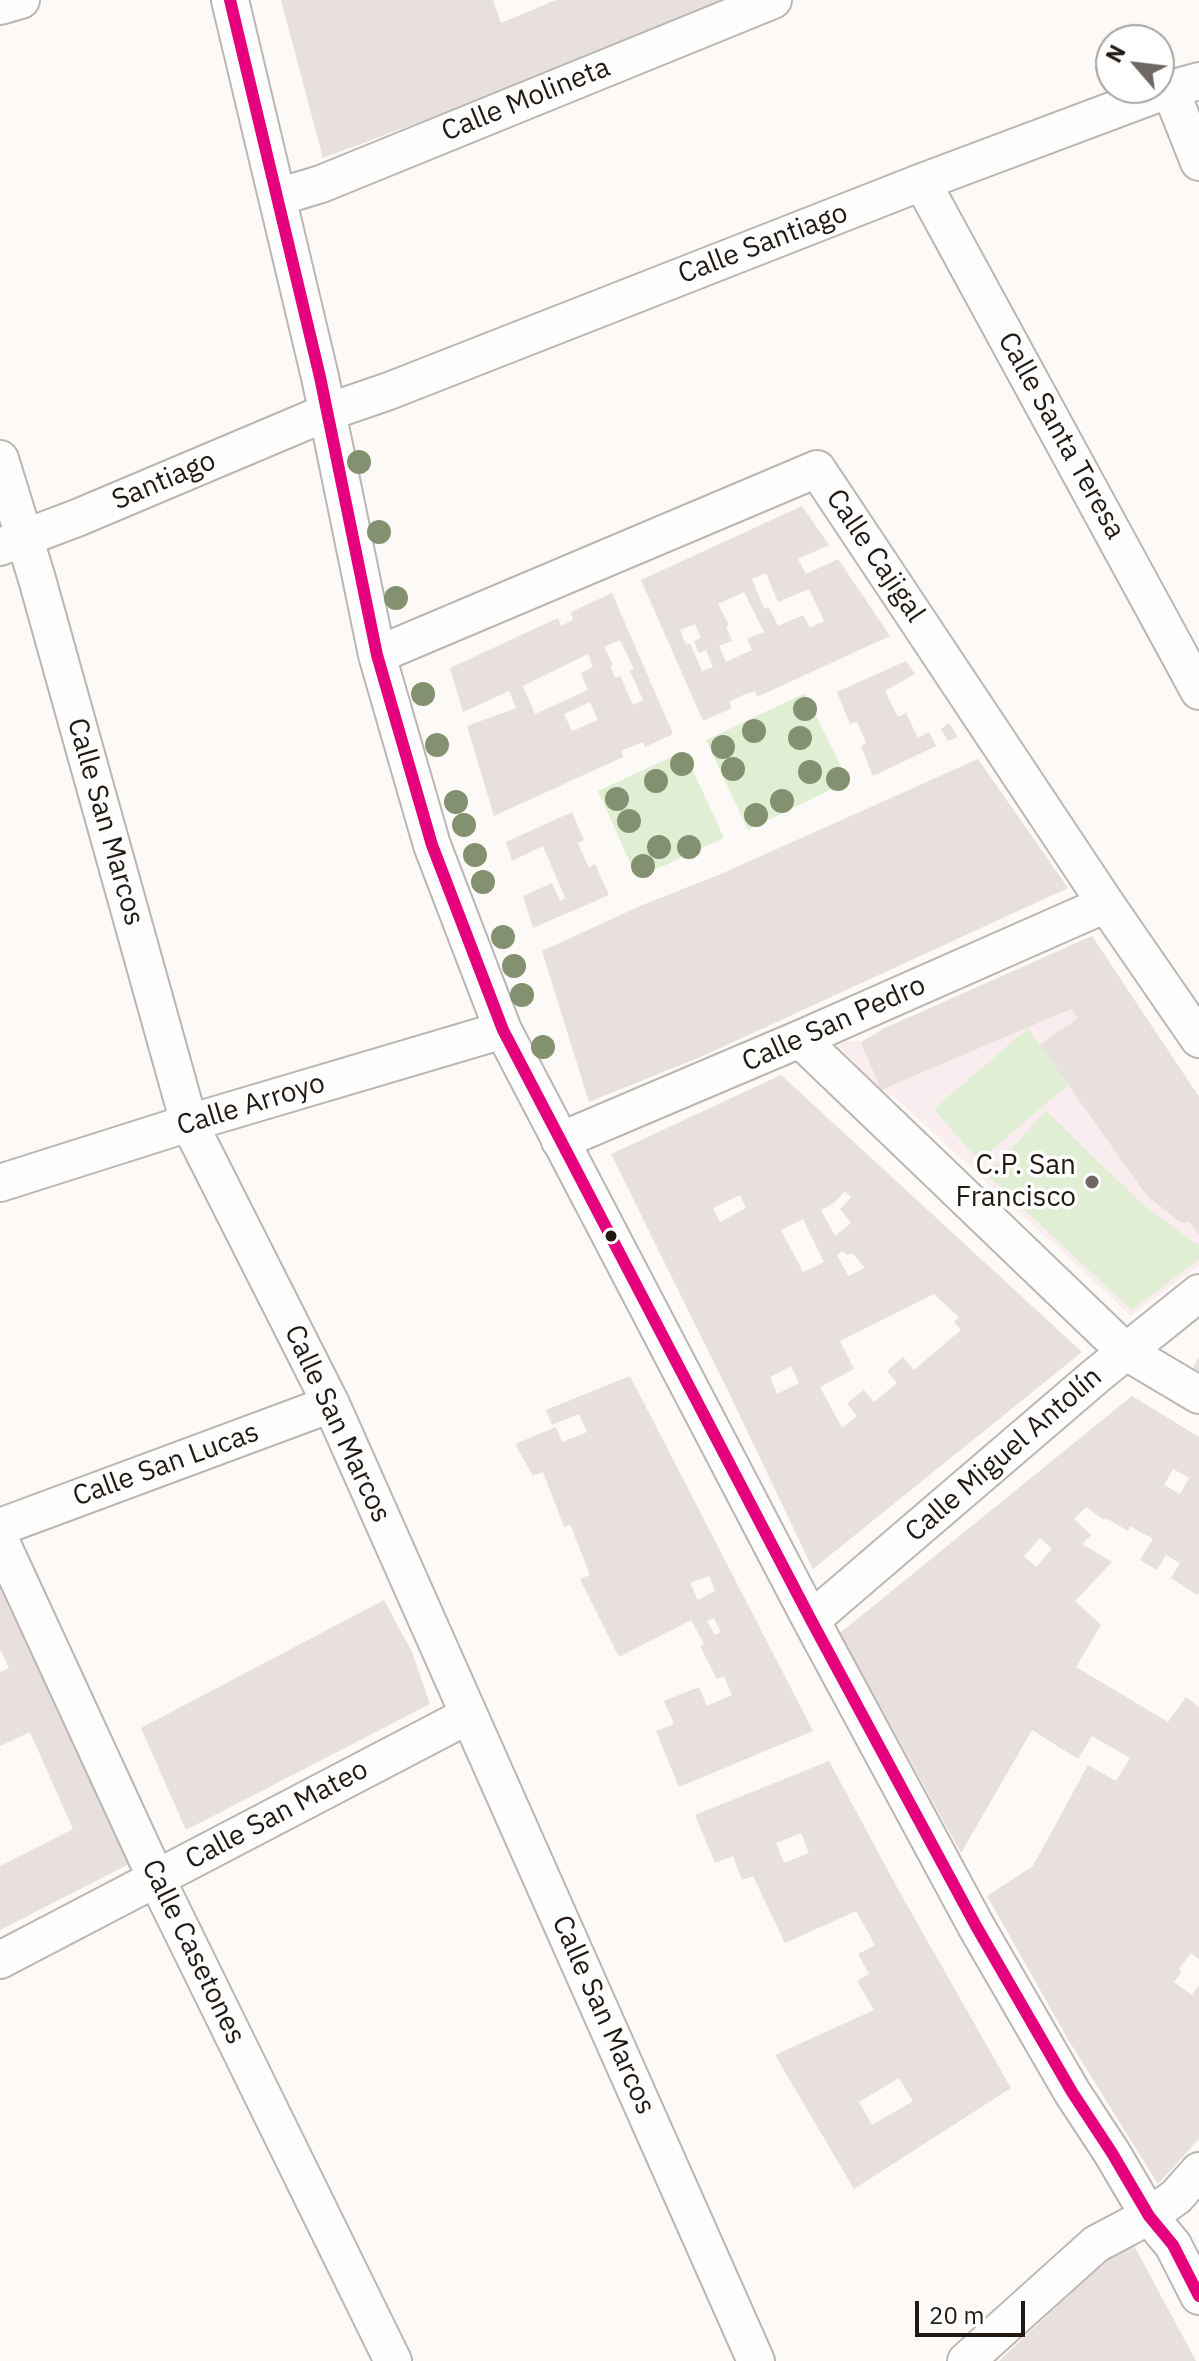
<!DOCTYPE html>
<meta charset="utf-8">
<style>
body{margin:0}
#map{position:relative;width:1199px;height:2361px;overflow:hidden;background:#fcf9f7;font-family:"IBM Plex Sans",sans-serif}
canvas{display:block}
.north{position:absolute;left:1095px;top:24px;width:80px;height:80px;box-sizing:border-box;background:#fff;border:2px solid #a7a3a1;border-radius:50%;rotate:298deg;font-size:22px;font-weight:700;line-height:32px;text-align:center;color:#231913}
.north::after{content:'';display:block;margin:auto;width:28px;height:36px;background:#6f6763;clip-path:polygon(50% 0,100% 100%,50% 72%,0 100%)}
.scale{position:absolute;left:915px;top:2301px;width:110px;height:36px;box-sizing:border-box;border:4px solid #231913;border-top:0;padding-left:10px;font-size:24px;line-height:28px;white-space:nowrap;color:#231913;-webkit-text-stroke:6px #fff;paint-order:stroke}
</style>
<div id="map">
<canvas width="1199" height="2361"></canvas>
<div class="north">N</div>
<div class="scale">20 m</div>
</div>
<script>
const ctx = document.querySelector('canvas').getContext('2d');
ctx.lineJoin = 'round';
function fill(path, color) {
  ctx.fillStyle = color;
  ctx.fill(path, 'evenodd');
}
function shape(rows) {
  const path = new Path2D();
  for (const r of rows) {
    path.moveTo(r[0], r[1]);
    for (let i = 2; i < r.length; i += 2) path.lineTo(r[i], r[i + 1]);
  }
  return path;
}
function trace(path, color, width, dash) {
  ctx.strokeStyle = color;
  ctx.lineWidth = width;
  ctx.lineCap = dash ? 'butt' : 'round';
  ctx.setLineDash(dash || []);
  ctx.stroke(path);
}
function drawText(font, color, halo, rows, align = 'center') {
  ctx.font = font + ' "IBM Plex Sans",sans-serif';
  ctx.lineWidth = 7;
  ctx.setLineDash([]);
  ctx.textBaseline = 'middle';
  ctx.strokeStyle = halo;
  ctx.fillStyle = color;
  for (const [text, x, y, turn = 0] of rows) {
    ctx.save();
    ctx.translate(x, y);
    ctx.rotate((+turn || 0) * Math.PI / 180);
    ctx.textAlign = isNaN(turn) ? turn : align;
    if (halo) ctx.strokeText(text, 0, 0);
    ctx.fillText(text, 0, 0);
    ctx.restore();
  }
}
const education = shape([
 [1092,936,1199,1097,1199,1265,1131,1316,897,1099,881,1090,833,1040,861,1042,886,1028]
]);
const green = shape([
 [805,693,848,781,748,830,706,740],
 [684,751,724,838,637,878,598,791],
 [1028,1028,1068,1085,979,1161,934,1109],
 [1046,1111,1142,1204,1195,1243,1199,1244,1199,1259,1132,1310,987,1175]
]);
const building = shape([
 [281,0,493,0,501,23,556,0,720,0,541,77,323,158],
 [802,506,829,545,798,559,806,574,838,559,890,636,757,697,755,691,741,696,729,702,732,708,703,721,641,580],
 [766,573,778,602,809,589,824,621,810,628,803,615,778,626,769,607,764,609,752,579],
 [744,592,764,632,747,639,752,650,726,662,719,646,732,641,726,626,729,625,718,604],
 [695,624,701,638,694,641,699,653,706,650,713,667,702,671,690,643,686,645,680,630],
 [612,593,673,734,645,747,643,742,621,751,623,757,494,816,467,726,516,708,509,691,463,712,450,668,558,618,561,626,573,620,571,612],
 [620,640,634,669,630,671,643,700,633,705,620,676,615,678,610,665,613,665,604,647],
 [588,654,593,667,581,673,588,690,535,714,523,686],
 [590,702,598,720,572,731,564,714],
 [906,661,915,674,885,691,898,717,906,713,918,738,929,732,936,746,873,776,861,746,866,743,862,733,857,722,850,724,837,692],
 [949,723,958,737,948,741,941,729],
 [978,759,1068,888,705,1055,589,1102,542,951,640,906,723,873],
 [572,812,584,840,578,843,589,868,595,864,609,895,533,928,523,896,552,883,560,901,565,898,543,846,512,861,506,842],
 [1092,936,1199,1097,1199,1235,1189,1222,1182,1223,1147,1196,1040,1045,1078,1018,1071,1009,881,1090,861,1042,885,1028],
 [781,1075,1082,1352,813,1569,731,1397,611,1154],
 [845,1191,851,1197,840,1209,851,1223,835,1236,821,1210,834,1203],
 [740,1195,746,1208,720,1222,713,1208],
 [803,1219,824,1262,803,1272,781,1230],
 [843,1251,847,1255,852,1253,865,1268,848,1276,837,1255],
 [934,1294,959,1317,954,1322,961,1330,914,1370,903,1357,887,1371,897,1383,874,1402,864,1390,847,1403,857,1416,842,1428,820,1387,854,1369,840,1341],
 [791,1366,799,1383,777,1394,770,1377],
 [1199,1357,1199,1374,1192,1370],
 [630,1376,813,1731,679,1787,656,1731,674,1724,664,1701,699,1687,707,1706,732,1695,724,1676,717,1679,700,1646,704,1644,691,1620,619,1657,580,1579,590,1575,570,1524,564,1527,543,1472,533,1476,515,1444,556,1427,562,1442,587,1432,579,1414,552,1425,546,1410],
 [709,1576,715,1591,698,1600,690,1583],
 [714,1618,721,1632,715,1635,707,1621],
 [1132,1396,1199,1437,1199,1592,1197,1595,1171,1578,1180,1563,1166,1555,1157,1570,1140,1560,1153,1539,1130,1526,1128,1531,1106,1518,1104,1520,1086,1507,1074,1519,1091,1535,1082,1544,1112,1562,1075,1601,1101,1625,1076,1667,1168,1722,1186,1697,1199,1707,1199,1959,1191,1953,1179,1969,1182,1971,1174,1982,1192,1995,1199,1985,1199,2139,1158,2184,1069,2041,987,1896,1033,1866,1088,1765,1116,1781,1130,1758,1092,1736,1078,1759,1032,1730,961,1853,840,1633],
 [1173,1469,1189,1478,1180,1494,1164,1485],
 [1040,1538,1052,1549,1036,1567,1024,1556],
 [0,1573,135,1861,0,1930,0,1866,73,1829,30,1732,0,1746,0,1672,9,1668,0,1649],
 [384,1600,412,1652,430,1704,186,1830,141,1728],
 [829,1761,899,1891,1011,2088,854,2189,775,2055,874,2010,857,1981,869,1974,858,1954,875,1945,856,1911,785,1943,753,1876,742,1880,733,1856,715,1863,695,1815],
 [801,1833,809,1853,784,1863,776,1843],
 [899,2078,913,2101,872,2125,859,2102],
 [1130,2238,1196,2361,999,2361]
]);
const street = shape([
 [230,0,320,377,377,655,432,845,503,1030,811,1620,976,1926,1072,2092,1112,2153,1149,2216,1173,2245,1199,2296],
 [0,6,21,0],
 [1170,89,1199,162],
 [922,182,1199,691],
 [278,197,321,184,773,0],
 [0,459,37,579,189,1123,331,1404,756,2361],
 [0,547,77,518,328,412,389,391,922,182,1170,89,1199,81],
 [377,655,817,469,1106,904,1199,1039],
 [800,1039,1125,1351,1199,1395],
 [560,1141,800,1039,1106,904],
 [0,1183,189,1123,503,1030],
 [0,1527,331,1404],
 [0,1540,156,1878,393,2361],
 [811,1620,1097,1375,1199,1293],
 [0,1960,469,1715],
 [966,2361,1096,2244,1149,2216,1176,2197,1199,2171]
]);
const bus1 = shape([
 [230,0,320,377,377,655,432,845,503,1030,811,1620,976,1926,1072,2092,1112,2153,1149,2216,1173,2245,1199,2296]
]);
const trees = [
 [359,462],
 [379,532],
 [396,598],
 [423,694],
 [805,709],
 [754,731],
 [800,738],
 [437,745],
 [723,747],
 [682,764],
 [733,769],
 [810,772],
 [838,779],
 [656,781],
 [617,799],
 [782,801],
 [456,802],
 [756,815],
 [629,821],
 [464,825],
 [659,847],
 [689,847],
 [475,855],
 [643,866],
 [483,882],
 [503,937],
 [514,966],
 [522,995],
 [543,1047]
];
const markers = [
 [1092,1182,8,"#6f6763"],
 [611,1236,7,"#231913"]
];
const streetNames = [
 ["Calle Molineta",526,100,-22],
 ["Calle Santiago",763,244,-21],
 ["Calle Santa Teresa",1061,436,61],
 ["Santiago",164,481,-23],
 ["Calle Cajigal",875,556,56],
 ["Calle San Marcos",105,822,74],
 ["Calle San Pedro",834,1024,-24],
 ["Calle Arroyo",251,1105,-17],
 ["Calle San Marcos",337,1424,65],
 ["Calle Miguel Antolín",1004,1455,-41],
 ["Calle San Lucas",166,1465,-20],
 ["Calle San Mateo",277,1815,-28],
 ["Calle Casetones",193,1952,64],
 ["Calle San Marcos",603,2015,66]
];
const poiNames = [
 ["C.P. San",1076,1166],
 ["Francisco",1076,1198]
];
fill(education, '#f9edf0');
fill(green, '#e0efd4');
fill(building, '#e7e0dc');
trace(street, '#bcb6b2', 40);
trace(street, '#fffefe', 36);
trace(bus1, '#e5007d', 12);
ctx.fillStyle = '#849171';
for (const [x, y] of trees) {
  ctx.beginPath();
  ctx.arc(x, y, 12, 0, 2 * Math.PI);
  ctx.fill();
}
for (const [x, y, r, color] of markers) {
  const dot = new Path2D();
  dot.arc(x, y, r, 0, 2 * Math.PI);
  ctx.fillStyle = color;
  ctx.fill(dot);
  trace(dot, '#fff', 3);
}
drawText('28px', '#231913', '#fff', streetNames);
drawText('28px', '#231913', '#fff', poiNames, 'right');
</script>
